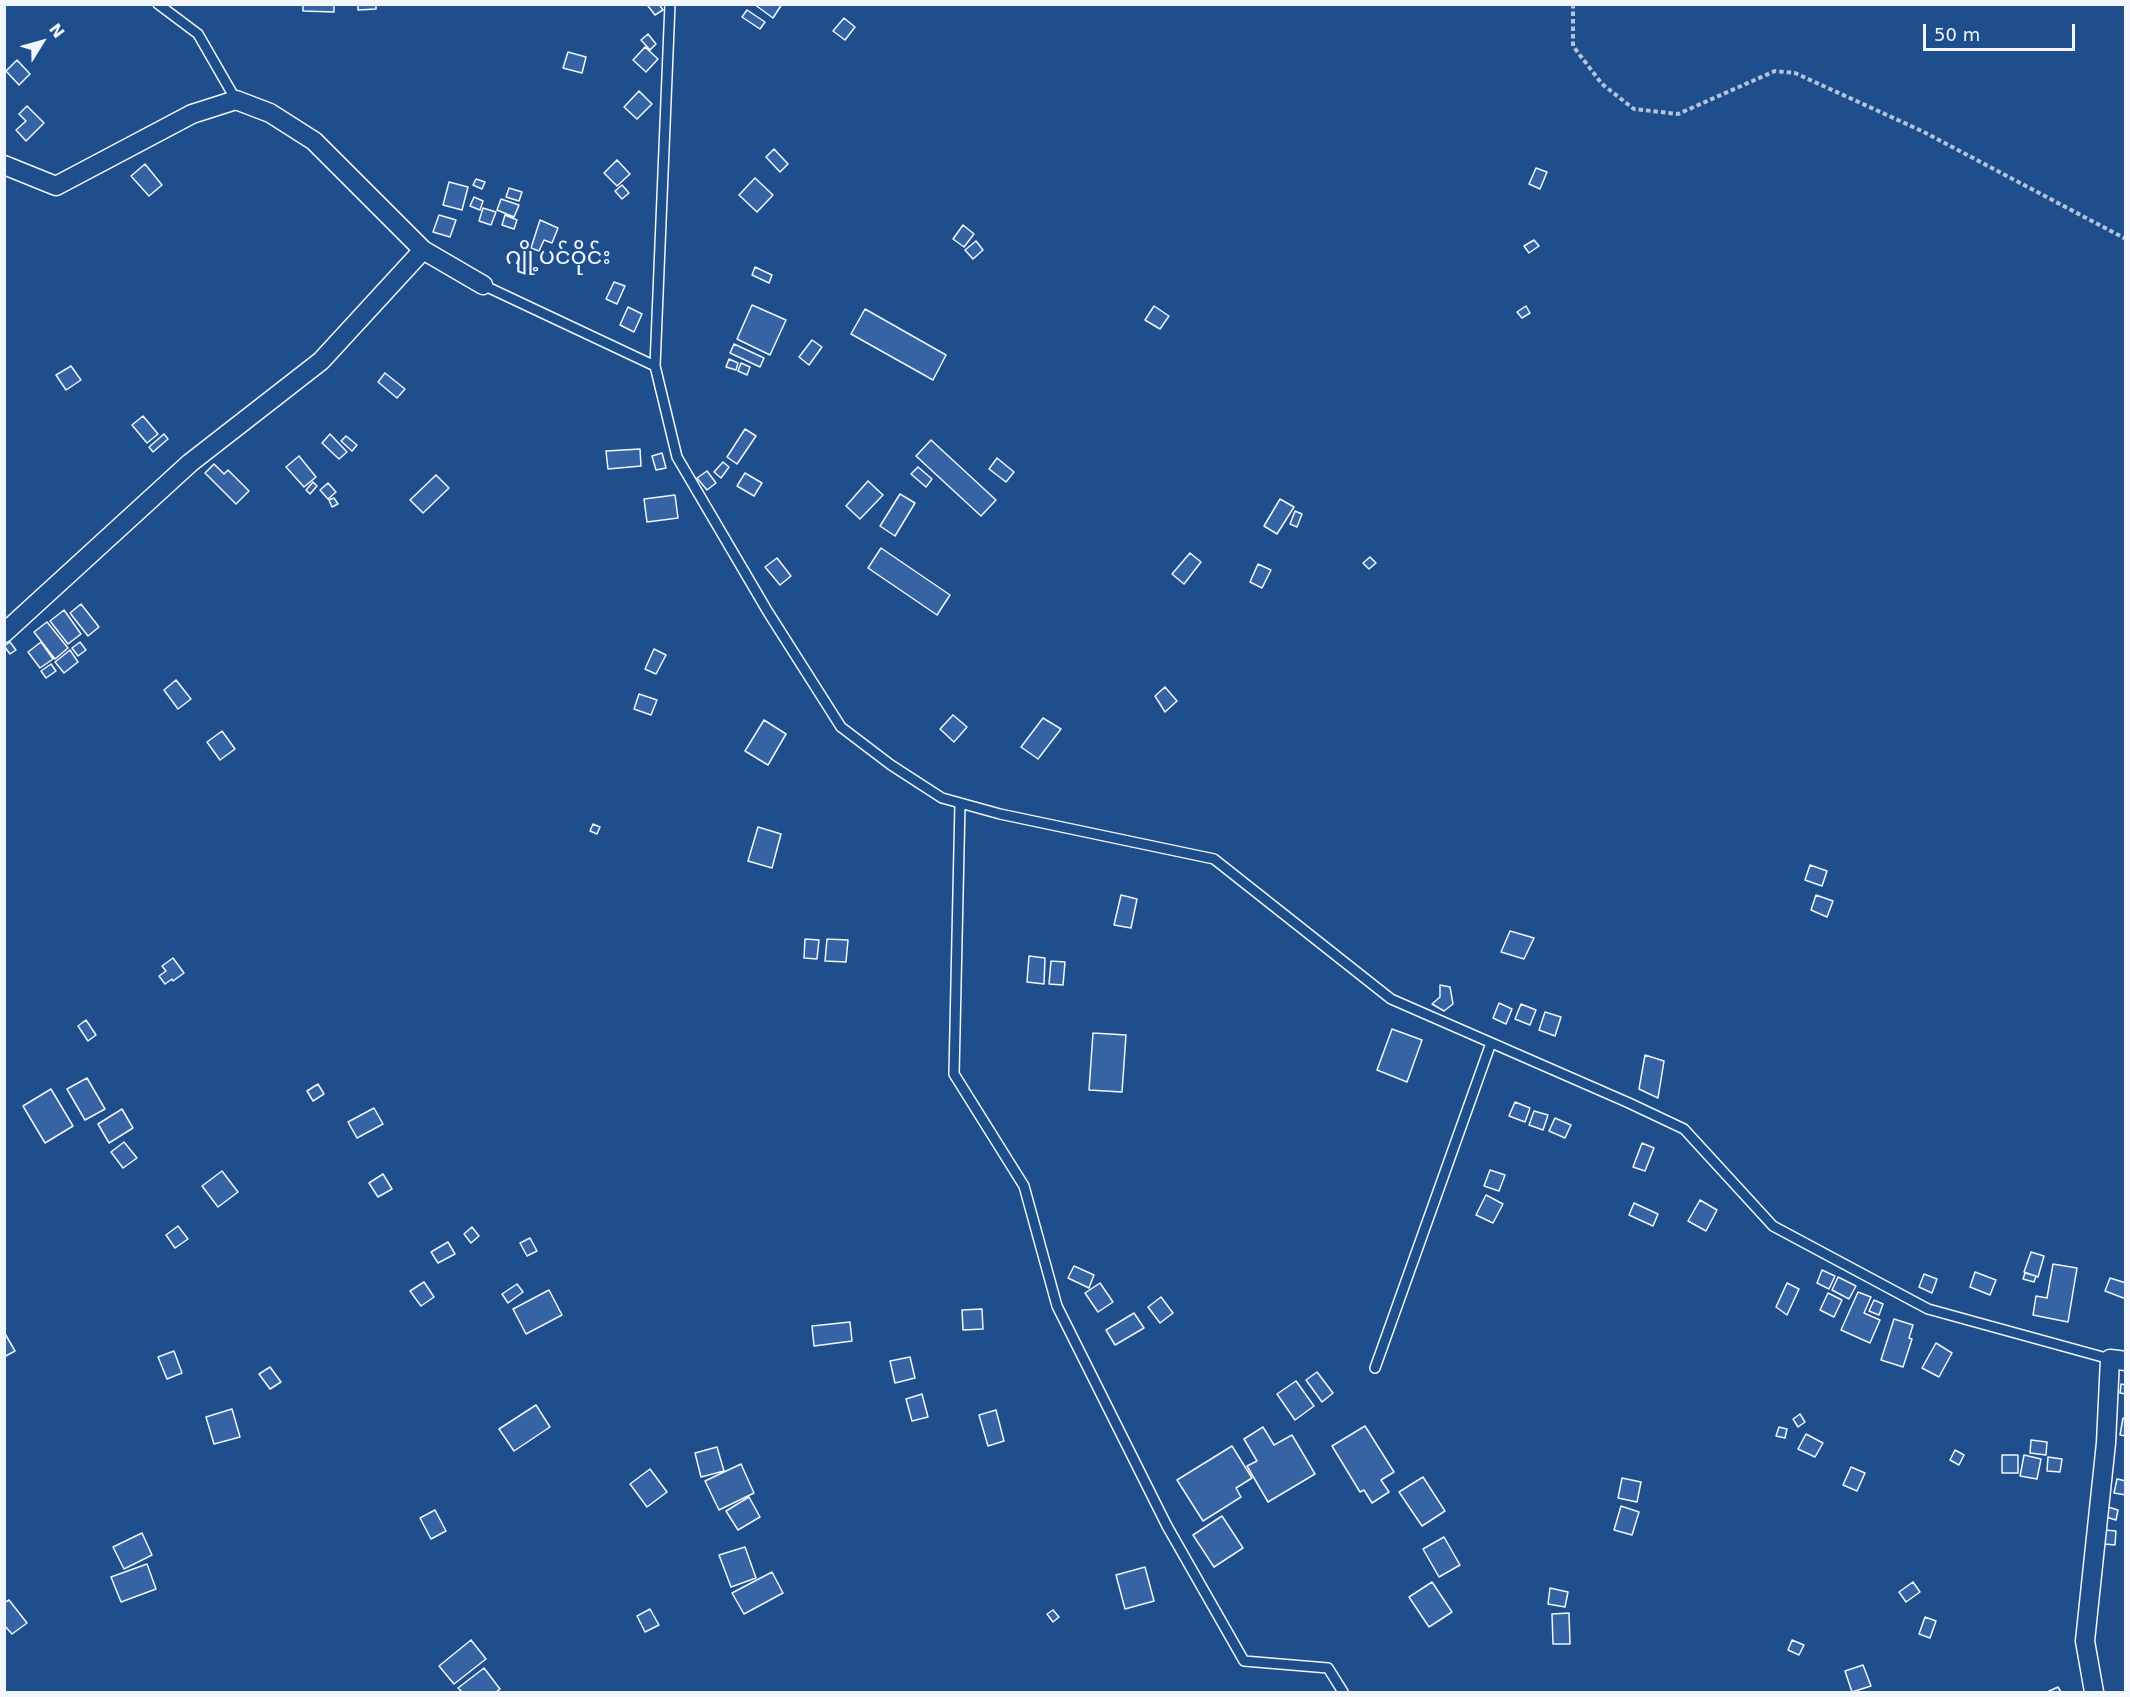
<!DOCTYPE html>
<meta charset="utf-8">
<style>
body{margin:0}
#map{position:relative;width:2130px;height:1697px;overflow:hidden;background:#1f4e8c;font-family:"DejaVu Sans",sans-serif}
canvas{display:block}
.frame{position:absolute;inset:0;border:6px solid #f2f6ff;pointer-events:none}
.north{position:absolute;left:12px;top:12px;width:60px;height:60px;-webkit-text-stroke:4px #1f4e8c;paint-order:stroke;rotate:53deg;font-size:16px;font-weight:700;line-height:24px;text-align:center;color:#f2f6ff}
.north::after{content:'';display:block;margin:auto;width:21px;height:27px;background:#f2f6ff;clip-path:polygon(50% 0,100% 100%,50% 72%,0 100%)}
.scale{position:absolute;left:1923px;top:24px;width:152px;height:27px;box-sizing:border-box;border:3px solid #f2f6ff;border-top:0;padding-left:8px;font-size:18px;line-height:21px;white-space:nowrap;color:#f2f6ff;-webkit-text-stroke:4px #1f4e8c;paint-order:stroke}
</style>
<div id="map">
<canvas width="2130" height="1697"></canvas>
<div class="frame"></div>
<div class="north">N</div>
<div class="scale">50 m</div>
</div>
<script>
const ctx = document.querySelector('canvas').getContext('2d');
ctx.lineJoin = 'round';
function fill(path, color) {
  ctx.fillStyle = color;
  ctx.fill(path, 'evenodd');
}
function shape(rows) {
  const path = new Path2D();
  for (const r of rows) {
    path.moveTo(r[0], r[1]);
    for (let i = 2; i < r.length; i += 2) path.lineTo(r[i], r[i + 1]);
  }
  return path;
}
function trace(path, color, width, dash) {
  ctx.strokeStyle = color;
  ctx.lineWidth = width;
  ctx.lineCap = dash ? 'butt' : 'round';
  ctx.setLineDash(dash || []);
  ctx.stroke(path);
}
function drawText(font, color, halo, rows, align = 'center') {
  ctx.font = font + ' "DejaVu Sans","Noto Sans Myanmar",sans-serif';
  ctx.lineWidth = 4.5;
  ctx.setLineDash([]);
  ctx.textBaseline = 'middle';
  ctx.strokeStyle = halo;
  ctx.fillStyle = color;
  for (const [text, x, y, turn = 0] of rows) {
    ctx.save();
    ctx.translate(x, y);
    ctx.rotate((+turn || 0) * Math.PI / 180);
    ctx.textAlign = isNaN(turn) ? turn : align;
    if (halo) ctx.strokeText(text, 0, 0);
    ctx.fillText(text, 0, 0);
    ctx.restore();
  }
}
const building = shape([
 [303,4,334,4,334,12,303,11,303,4],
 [358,4,376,4,376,9,358,10,358,4],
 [650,4,659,4,663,10,655,15,648,6,650,4],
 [754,4,782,4,773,18,754,4],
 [747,10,765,22,760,29,742,17,747,10],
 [844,18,855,27,845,40,833,31,844,18],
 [648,34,656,44,650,50,641,40,648,34],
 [645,47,658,59,646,72,633,60,645,47],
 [568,52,586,57,582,73,563,68,568,52],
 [17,60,30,74,19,85,6,71,17,60],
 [639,91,652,104,637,119,624,107,639,91],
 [27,106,44,123,26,141,16,130,26,121,19,114,27,106],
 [774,149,788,164,780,172,766,157,774,149],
 [617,160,630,174,617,186,604,173,617,160],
 [145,164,162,185,149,196,131,176,145,164],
 [1536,168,1547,172,1540,189,1529,184,1536,168],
 [755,178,773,195,757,212,739,195,755,178],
 [476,179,485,182,482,189,473,185,476,179],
 [449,182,468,187,462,210,443,205,449,182],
 [622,185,629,193,622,199,615,191,622,185],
 [509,188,522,192,519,201,506,197,509,188],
 [474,197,483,201,480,210,470,206,474,197],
 [501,199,519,205,514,217,497,210,501,199],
 [483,208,496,212,491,225,479,221,483,208],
 [439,215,456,220,450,237,433,232,439,215],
 [505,215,517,220,514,229,502,225,505,215],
 [540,220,558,228,552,243,544,240,539,251,531,248,540,220],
 [963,225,974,234,964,247,953,239,963,225],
 [1534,240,1539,246,1529,253,1524,246,1534,240],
 [976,241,983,250,973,259,965,250,976,241],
 [755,267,772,275,769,283,752,275,755,267],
 [614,282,625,286,617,304,606,299,614,282],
 [752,305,786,320,770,355,737,339,752,305],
 [1154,306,1169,316,1160,329,1145,320,1154,306],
 [1526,306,1530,313,1522,318,1517,312,1526,306],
 [628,307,642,314,634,332,620,325,628,307],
 [865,309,946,355,933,380,851,334,865,309],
 [812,340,822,347,809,365,799,357,812,340],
 [734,344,764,358,760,367,730,353,734,344],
 [729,359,738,363,736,370,726,367,729,359],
 [741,363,750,367,747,375,738,371,741,363],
 [71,366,81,380,66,390,56,375,71,366],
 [385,373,405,389,397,398,378,382,385,373],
 [143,416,158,434,147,443,132,425,143,416],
 [745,429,756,436,737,464,727,457,745,429],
 [164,434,168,439,153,452,149,447,164,434],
 [330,434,347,452,339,459,322,443,330,434],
 [346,436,357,445,352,451,341,441,346,436],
 [931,440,996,500,981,516,916,456,931,440],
 [640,449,641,466,608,469,606,451,640,449],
 [662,453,666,468,656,470,652,456,662,453],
 [299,456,316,477,304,487,286,467,299,456],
 [997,458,1014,472,1006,482,989,469,997,458],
 [723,462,729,467,721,478,714,472,723,462],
 [214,464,224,474,228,470,249,491,236,504,205,473,214,464],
 [918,467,932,479,926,487,911,474,918,467],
 [707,471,716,483,707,490,697,478,707,471],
 [745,473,762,483,754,496,737,486,745,473],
 [436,475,449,488,423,513,410,500,436,475],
 [868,481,883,495,860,519,846,506,868,481],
 [313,482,317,486,310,494,306,490,313,482],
 [328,483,336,492,328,499,320,490,328,483],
 [900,494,915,503,895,536,880,526,900,494],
 [675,495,678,518,647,522,644,499,675,495],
 [334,498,338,504,332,507,329,500,334,498],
 [1280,499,1294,507,1277,534,1264,526,1280,499],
 [1295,511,1302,514,1297,527,1290,524,1295,511],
 [881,548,950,595,937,615,868,568,881,548],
 [1190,553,1201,562,1184,584,1172,574,1190,553],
 [1370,557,1376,563,1369,569,1363,563,1370,557],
 [777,558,791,576,780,585,765,567,777,558],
 [1258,564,1271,570,1262,588,1250,582,1258,564],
 [81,604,99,627,88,636,70,613,81,604],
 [64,610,81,634,68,644,50,621,64,610],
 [47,622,68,648,55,659,34,632,47,622],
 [10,642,16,650,10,654,4,646,10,642],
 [41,642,53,659,40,668,28,652,41,642],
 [80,642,86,650,78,656,72,648,80,642],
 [654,649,666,655,656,674,645,669,654,649],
 [70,650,78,662,64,673,55,662,70,650],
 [51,664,56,671,46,678,41,671,51,664],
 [176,680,191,699,178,709,164,690,176,680],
 [1165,687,1177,701,1165,712,1155,696,1165,687],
 [639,694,657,700,651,715,634,709,639,694],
 [953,715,967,727,954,742,940,729,953,715],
 [1043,718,1061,729,1038,759,1021,747,1043,718],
 [764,720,786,734,768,765,745,751,764,720],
 [222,731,235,749,220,760,207,742,222,731],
 [593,824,600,827,597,834,590,831,593,824],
 [758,827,781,834,772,868,748,861,758,827],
 [1810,865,1827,871,1822,886,1805,880,1810,865],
 [1121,895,1137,899,1131,928,1114,925,1121,895],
 [1816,895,1833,901,1827,917,1811,910,1816,895],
 [1510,931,1534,938,1524,959,1501,952,1510,931],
 [805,939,819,940,817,959,804,958,805,939],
 [827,939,848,940,846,962,825,961,827,939],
 [1029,956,1045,958,1044,984,1027,982,1029,956],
 [173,958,184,973,173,981,172,979,165,984,159,976,166,971,162,966,173,958],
 [1051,961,1065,962,1063,985,1049,984,1051,961],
 [1440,985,1450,987,1453,1004,1444,1011,1432,1004,1440,997,1440,985],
 [1499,1003,1512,1009,1506,1024,1493,1018,1499,1003],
 [1521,1004,1536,1010,1530,1025,1515,1019,1521,1004],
 [1545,1012,1561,1017,1555,1036,1539,1030,1545,1012],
 [86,1020,96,1035,88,1041,78,1026,86,1020],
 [1392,1029,1422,1040,1407,1082,1377,1070,1392,1029],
 [1093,1033,1126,1035,1122,1092,1089,1090,1093,1033],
 [1645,1055,1664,1061,1658,1098,1639,1089,1645,1055],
 [87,1078,105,1109,85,1120,67,1089,87,1078],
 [318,1084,324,1094,313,1101,307,1091,318,1084],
 [51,1089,73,1126,45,1143,23,1106,51,1089],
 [1515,1102,1530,1108,1525,1122,1509,1116,1515,1102],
 [374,1108,383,1124,357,1138,348,1122,374,1108],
 [122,1109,133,1128,109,1143,98,1124,122,1109],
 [1534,1111,1548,1115,1543,1130,1529,1125,1534,1111],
 [1555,1118,1571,1125,1565,1138,1549,1131,1555,1118],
 [124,1142,137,1158,123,1168,111,1152,124,1142],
 [1642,1143,1654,1148,1645,1171,1633,1167,1642,1143],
 [1490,1170,1505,1175,1499,1191,1484,1186,1490,1170],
 [222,1171,238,1192,218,1207,202,1186,222,1171],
 [383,1174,392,1189,378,1197,369,1183,383,1174],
 [1486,1195,1503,1204,1493,1223,1476,1215,1486,1195],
 [1700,1200,1717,1210,1706,1231,1688,1221,1700,1200],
 [1634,1203,1658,1214,1653,1226,1629,1215,1634,1203],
 [178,1226,188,1239,175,1248,166,1235,178,1226],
 [472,1227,479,1236,471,1243,464,1234,472,1227],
 [530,1238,537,1251,527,1256,520,1243,530,1238],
 [448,1242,455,1254,438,1263,431,1252,448,1242],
 [2031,1252,2044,1256,2038,1277,2024,1272,2031,1252],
 [2053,1264,2077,1268,2068,1322,2033,1315,2036,1296,2047,1298,2053,1264],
 [1074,1266,1094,1275,1089,1288,1068,1278,1074,1266],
 [1822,1270,1835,1276,1829,1289,1817,1283,1822,1270],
 [1975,1272,1996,1280,1990,1295,1970,1287,1975,1272],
 [2025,1273,2036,1276,2034,1282,2023,1279,2025,1273],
 [1924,1274,1937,1279,1932,1293,1919,1287,1924,1274],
 [1838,1277,1856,1286,1849,1299,1832,1290,1838,1277],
 [2110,1278,2126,1283,2126,1299,2105,1291,2110,1278],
 [424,1282,434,1297,421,1306,410,1291,424,1282],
 [1100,1283,1113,1302,1098,1312,1085,1293,1100,1283],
 [1787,1283,1799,1289,1787,1315,1776,1307,1787,1283],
 [517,1284,523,1292,508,1303,502,1294,517,1284],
 [549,1290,562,1315,526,1334,513,1309,549,1290],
 [1858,1292,1871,1297,1864,1313,1880,1320,1870,1343,1841,1330,1858,1292],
 [1828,1293,1842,1300,1834,1317,1820,1310,1828,1293],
 [1161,1297,1173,1313,1160,1323,1148,1307,1161,1297],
 [1874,1300,1883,1304,1879,1315,1869,1311,1874,1300],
 [982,1309,983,1329,963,1330,962,1310,982,1309],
 [1134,1313,1144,1328,1115,1345,1106,1330,1134,1313],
 [1894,1319,1913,1325,1909,1338,1912,1339,1903,1367,1881,1360,1894,1319],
 [850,1322,852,1341,814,1346,812,1326,850,1322],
 [4,1332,15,1351,4,1357,4,1332],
 [1936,1343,1952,1353,1939,1377,1922,1368,1936,1343],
 [174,1351,182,1373,167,1379,158,1357,174,1351],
 [910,1357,915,1378,895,1383,890,1361,910,1357],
 [270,1367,281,1382,270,1389,259,1374,270,1367],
 [1317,1372,1333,1393,1322,1402,1306,1380,1317,1372],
 [1296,1381,1314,1406,1295,1420,1277,1394,1296,1381],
 [2121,1384,2126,1385,2126,1394,2120,1393,2121,1384],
 [922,1394,928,1417,912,1421,906,1399,922,1394],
 [536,1405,550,1427,514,1451,499,1429,536,1405],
 [232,1409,240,1437,214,1444,206,1417,232,1409],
 [996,1410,1004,1441,988,1446,979,1415,996,1410],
 [1800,1414,1805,1422,1798,1427,1793,1419,1800,1414],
 [2123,1418,2126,1419,2126,1436,2120,1435,2123,1418],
 [1365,1426,1394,1472,1381,1480,1389,1492,1372,1503,1364,1490,1360,1492,1332,1446,1365,1426],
 [1263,1427,1274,1445,1292,1435,1315,1474,1268,1502,1247,1466,1257,1461,1244,1439,1263,1427],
 [1779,1427,1787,1429,1785,1438,1776,1436,1779,1427],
 [1806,1434,1823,1443,1815,1457,1798,1449,1806,1434],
 [2031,1440,2047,1442,2046,1455,2030,1453,2031,1440],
 [1232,1446,1252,1478,1236,1488,1241,1497,1203,1521,1177,1480,1232,1446],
 [717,1447,724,1471,701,1477,695,1453,717,1447],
 [1955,1450,1964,1455,1959,1465,1950,1460,1955,1450],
 [2002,1455,2018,1455,2018,1473,2002,1473,2002,1455],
 [2024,1455,2041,1459,2037,1479,2020,1476,2024,1455],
 [2048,1457,2062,1459,2060,1472,2047,1471,2048,1457],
 [741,1464,754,1493,719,1510,705,1481,741,1464],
 [1851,1467,1865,1473,1857,1491,1843,1485,1851,1467],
 [650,1469,667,1492,647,1507,630,1484,650,1469],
 [1423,1477,1445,1511,1422,1526,1399,1492,1423,1477],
 [1622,1478,1641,1482,1637,1502,1618,1498,1622,1478],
 [2117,1479,2126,1481,2126,1495,2114,1493,2117,1479],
 [749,1497,760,1517,738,1530,726,1511,749,1497],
 [1621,1506,1639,1512,1632,1535,1614,1530,1621,1506],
 [2108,1507,2118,1510,2116,1520,2106,1517,2108,1507],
 [435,1510,446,1531,431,1539,420,1518,435,1510],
 [1222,1516,1243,1548,1214,1567,1193,1535,1222,1516],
 [2105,1530,2116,1531,2115,1545,2104,1544,2105,1530],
 [142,1533,152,1555,124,1569,113,1547,142,1533],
 [1444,1537,1460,1565,1439,1577,1423,1549,1444,1537],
 [745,1547,756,1578,731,1587,719,1555,745,1547],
 [147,1564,156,1589,121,1602,111,1577,147,1564],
 [1145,1567,1154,1601,1125,1609,1116,1575,1145,1567],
 [772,1572,783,1593,744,1614,732,1593,772,1572],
 [1432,1582,1452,1612,1429,1627,1409,1597,1432,1582],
 [1913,1582,1920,1592,1906,1602,1899,1592,1913,1582],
 [1550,1588,1568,1592,1565,1607,1548,1604,1550,1588],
 [9,1600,27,1623,12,1634,4,1625,4,1603,9,1600],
 [650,1609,659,1625,645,1632,637,1616,650,1609],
 [1053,1610,1059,1617,1053,1622,1047,1614,1053,1610],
 [1569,1613,1570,1644,1553,1644,1552,1614,1569,1613],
 [1925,1617,1936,1621,1930,1638,1919,1634,1925,1617],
 [471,1640,486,1659,454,1684,439,1666,471,1640],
 [1792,1640,1804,1645,1799,1655,1788,1650,1792,1640],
 [1863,1665,1871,1686,1852,1692,1845,1671,1863,1665],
 [484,1668,500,1689,496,1692,462,1692,458,1688,484,1668],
 [2058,1687,2061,1692,2047,1692,2058,1687]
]);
const path = shape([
 [1573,4,1573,46,1602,84,1634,109,1678,114,1775,71,1795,73,1922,131,2126,239]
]);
const service = shape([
 [158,4,198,34,236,100],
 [483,285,655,366,677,457,768,612,841,727,891,765,942,798,1000,814,1214,859,1391,999,1629,1103,1684,1129,1773,1226,1928,1309,2110,1359],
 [655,366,670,4],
 [960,803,954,1074,1024,1186,1057,1306,1167,1526,1244,1661,1328,1668,1343,1692],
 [1375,1368,1491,1043]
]);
const minor = shape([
 [4,165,56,186,192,114,236,100,270,113,314,141,423,250,483,285],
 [4,633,190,463,321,361,423,250],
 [2094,1692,2085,1641,2106,1443,2110,1359,2126,1361]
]);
const quarterNames = [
 ["ဂျို့ပင်ဝိုင်း",558,258]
];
fill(building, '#3563a3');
trace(building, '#f2f6ff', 1.5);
trace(service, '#f2f6ff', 12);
trace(minor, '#f2f6ff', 21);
trace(path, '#b3c4dc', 4, [4.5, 3]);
trace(service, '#1f4e8c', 9);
trace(minor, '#1f4e8c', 18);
drawText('24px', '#f2f6ff', '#1f4e8c', quarterNames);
</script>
